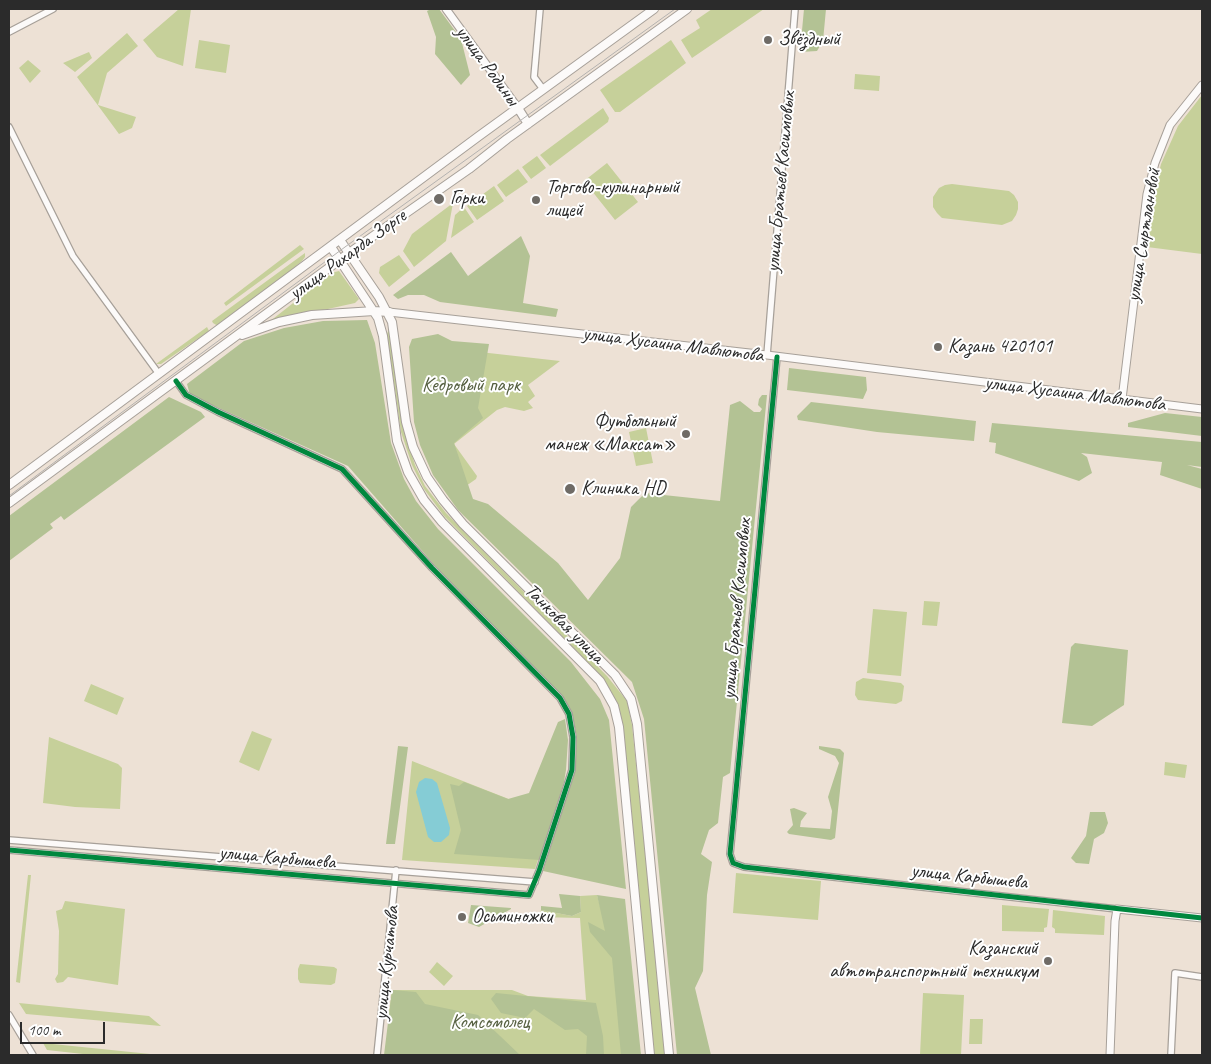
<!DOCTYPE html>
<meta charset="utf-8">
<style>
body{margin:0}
#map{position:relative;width:1211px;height:1064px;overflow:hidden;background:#ede1d5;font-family:Caveat,sans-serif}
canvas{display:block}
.frame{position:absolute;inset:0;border:10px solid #2b2b2b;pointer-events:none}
.scale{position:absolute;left:20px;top:1022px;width:85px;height:22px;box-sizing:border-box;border:2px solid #2b2b2b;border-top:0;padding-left:6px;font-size:15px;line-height:18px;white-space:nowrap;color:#2b2b2b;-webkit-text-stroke:4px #fff;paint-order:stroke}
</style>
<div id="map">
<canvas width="1211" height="1064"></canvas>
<div class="frame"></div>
<div class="scale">100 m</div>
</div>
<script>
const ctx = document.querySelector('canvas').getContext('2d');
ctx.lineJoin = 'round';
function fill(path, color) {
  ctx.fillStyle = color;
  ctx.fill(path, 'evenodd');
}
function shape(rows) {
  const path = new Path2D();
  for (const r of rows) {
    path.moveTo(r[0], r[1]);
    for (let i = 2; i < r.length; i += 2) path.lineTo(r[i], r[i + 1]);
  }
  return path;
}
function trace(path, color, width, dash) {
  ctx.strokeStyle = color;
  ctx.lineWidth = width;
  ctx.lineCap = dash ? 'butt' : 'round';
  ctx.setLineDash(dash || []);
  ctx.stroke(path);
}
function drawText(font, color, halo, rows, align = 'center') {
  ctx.font = font + ' Caveat,sans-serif';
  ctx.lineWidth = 4;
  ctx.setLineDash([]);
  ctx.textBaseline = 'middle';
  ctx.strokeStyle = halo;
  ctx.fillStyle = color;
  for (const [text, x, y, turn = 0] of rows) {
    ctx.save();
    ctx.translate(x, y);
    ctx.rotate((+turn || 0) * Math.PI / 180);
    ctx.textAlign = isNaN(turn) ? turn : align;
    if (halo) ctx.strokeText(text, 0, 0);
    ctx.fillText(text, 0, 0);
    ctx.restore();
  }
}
const green = shape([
 [179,9,191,9,183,66,157,57,143,40],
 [712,9,764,9,692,58,681,40,700,28,696,20],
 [127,33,138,46,107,73,98,105,136,117,132,128,119,134,77,77],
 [199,40,230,45,226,73,195,68],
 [671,40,686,63,620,112,615,112,600,90],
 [89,52,92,58,75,72,63,63],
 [28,60,41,71,30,83,19,68],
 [855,74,880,76,879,91,854,89],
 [1202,95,1202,254,1147,247,1154,192,1161,164,1178,126],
 [603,108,609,118,608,122,550,166,540,155],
 [537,156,546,168,531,179,522,167],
 [607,163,638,202,615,220,584,181],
 [518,169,528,182,506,197,497,185],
 [952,184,1009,191,1014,195,1018,202,1018,209,1016,215,1012,221,1002,225,942,218,937,213,933,207,933,197,939,188,945,185],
 [494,186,504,201,477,220,467,206],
 [453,203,446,241,414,267,403,251,412,234],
 [464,207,474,222,451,238,455,215],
 [300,245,304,249,226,306,224,303],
 [305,253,305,257,302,261,280,280,218,326,213,323,212,321],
 [399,255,410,270,389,287,379,273,380,267],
 [339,271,359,299,355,303,269,322,325,278,335,272],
 [207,327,209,331,161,364,156,364],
 [389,329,391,333,404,430,415,465,425,486,446,513,607,676,627,701,632,725,666,1055,654,1055,622,726,618,704,604,679,444,516,424,489,412,465,401,432,387,334],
 [453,349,560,361,528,385,535,396,528,402,533,408,524,411,505,407,497,410,454,444,477,476,476,479,466,486,451,445],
 [646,428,653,463,636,466,629,432],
 [924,601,940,602,937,626,922,625],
 [873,609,907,612,901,676,867,673],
 [863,678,901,683,904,686,902,701,896,704,858,700,855,695,856,682],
 [91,684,124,698,117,715,84,701],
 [252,731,272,739,259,771,239,762],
 [49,737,118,764,122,768,120,809,75,807,43,803],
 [412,761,552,816,535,869,402,860],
 [1165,762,1187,765,1185,778,1164,775],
 [736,873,821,881,818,920,733,913],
 [28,875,31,875,20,983,16,982],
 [597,895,641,1055,437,1055,389,1013,392,990,512,990,528,996,586,1000,580,918,538,917,541,910,572,916,581,912,580,896],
 [65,901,125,909,118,985,68,977,63,982,57,983,55,979,58,974,59,931,56,911,62,909],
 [1002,905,1049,909,1047,927,1044,928,1044,932,1002,931],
 [1053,910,1105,916,1104,935,1055,933,1055,929,1052,927],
 [437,962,453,976,444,986,429,972],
 [300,964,334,967,337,969,335,983,331,985,300,983,298,979,298,969],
 [923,993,964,995,961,1055,920,1055],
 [19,1003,149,1016,161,1026,26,1014],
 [970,1019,983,1019,982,1044,969,1044],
 [43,1043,160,1055,92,1055,47,1050]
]);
const forest = shape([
 [431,9,439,9,461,39,470,75,461,85,435,54,436,37,427,11],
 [804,9,826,9,823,41,817,51,800,52],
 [521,236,530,256,523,303,558,309,556,317,440,302,424,295,408,295,398,299,393,295,451,252,468,276],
 [367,320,375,343,391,443,404,479,416,501,438,529,571,662,600,699,609,720,626,889,543,871,574,771,577,737,572,714,561,696,438,569,348,466,190,395,187,384,244,341,284,328,323,321],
 [438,334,452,341,489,344,478,408,483,418,454,443,473,499,488,504,558,563,588,600,620,558,631,507,645,493,720,501,730,405,740,401,754,412,760,412,762,409,758,405,759,399,762,395,767,395,730,773,723,777,718,823,709,830,701,854,712,862,707,895,703,971,695,988,711,1055,677,1055,644,719,632,682,458,510,433,475,420,445,414,422,409,347,412,339],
 [789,368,866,377,867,390,863,399,787,390],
 [169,397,201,412,205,417,64,520,61,516,50,524,53,528,9,561,9,516],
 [811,402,976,421,974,441,877,432,798,420,797,416],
 [1165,413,1202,417,1202,436,1128,427,1128,423],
 [992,423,1202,442,1202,467,1187,465,1202,469,1202,489,1160,475,1162,462,1081,453,1087,457,1092,473,1079,481,995,453,996,443,989,442],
 [1075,643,1128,650,1124,705,1092,726,1062,723,1071,647],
 [565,719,568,740,566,770,564,782,540,860,454,854,461,830,450,784,459,786,464,782,508,799,529,793,558,722],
 [398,746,408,747,395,844,386,844],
 [819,746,840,749,844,753,835,838,831,840,789,834,787,832,793,825,790,809,794,808,807,813,801,821,800,827,830,829,832,811,828,797,839,763,835,756,819,749],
 [1090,812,1105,812,1108,823,1104,833,1094,839,1089,864,1076,863,1071,858,1086,836],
 [559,894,580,896,581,912,572,916,541,910,541,906,562,908],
 [597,895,625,899,641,1055,621,1055,612,958,590,932,588,922,605,931],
 [471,905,511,908,511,909,479,927,468,923],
 [392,990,416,992,425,1004,478,1015,520,1055,384,1055],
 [496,993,596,1003,603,1036,604,1055,586,1055,587,1036,578,1029,565,1030,534,1009,525,1018,501,1013,491,999]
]);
const water = shape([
 [425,778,432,779,437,783,450,828,449,835,441,842,434,842,428,837,416,792,419,782]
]);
const minor = shape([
 [540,9,534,77,543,89],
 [9,32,53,9],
 [9,127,73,256,159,374],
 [767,355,795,9],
 [777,357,730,854,733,863,744,867,1117,909],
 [9,840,535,882],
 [9,850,529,895,539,871,572,770,573,737,569,714,560,698,432,568,342,469,218,412,186,395,176,381],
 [9,1015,33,1055],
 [377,1055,396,870],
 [1171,1055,1175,973,1202,977]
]);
const tertiary = shape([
 [446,9,518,108],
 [389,312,767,355,1202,409],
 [1122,399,1147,194,1155,163,1170,125,1202,85],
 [1110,1055,1115,921,1117,909,1202,918]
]);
const secondary = shape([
 [518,108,528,124],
 [340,240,379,297,392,322,406,422,413,447,427,477,443,500,463,524,615,675,631,699,637,724,669,1055],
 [331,247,378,318,383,336,397,441,408,472,424,500,442,522,600,681,614,706,619,727,650,1055],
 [242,335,279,322,312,315,374,311,389,312],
 [9,485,479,136,654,9],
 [9,503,349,253,469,169,507,139,687,9]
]);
const tram = shape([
 [9,496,345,247,675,9]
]);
const cycleway = shape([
 [777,357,730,854,733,863,744,867,1202,918],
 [9,850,529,895,539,871,572,770,573,737,569,714,560,698,432,568,342,469,218,412,186,395,176,381]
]);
const markers = [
 [768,40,5,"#6f6b66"],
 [439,199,6,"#6f6b66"],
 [536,200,5,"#6f6b66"],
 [938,347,5,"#6f6b66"],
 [686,434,5,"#6f6b66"],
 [570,489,6,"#6f6b66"],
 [462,917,5,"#6f6b66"],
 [1048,961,5,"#6f6b66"]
];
const poiNames = [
 ["Звёздный",778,40],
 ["Торгово-кулинарный",546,188],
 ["лицей",546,211],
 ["Горки",450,199],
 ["Казань 420101",948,347],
 ["Футбольный",676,422,"right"],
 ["манеж «Максат»",676,445,"right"],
 ["Клиника HD",581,489],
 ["Осьминожки",472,917],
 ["Казанский",1038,949,"right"],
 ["автотранспортный техникум",1038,972,"right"]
];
const streetNames = [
 ["улица Родины",487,66,54],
 ["улица Братьев Касимовых",781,182,-85],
 ["улица Сыртлановой",1144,235,-81],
 ["улица Рихарда Зорге",348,255,-36],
 ["улица Хусаина Мавлютова",673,345,7],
 ["улица Хусаина Мавлютова",1075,394,7],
 ["улица Братьев Касимовых",737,609,-85],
 ["Танковая улица",564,624,45],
 ["улица Карбышева",277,858,5],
 ["улица Карбышева",969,877,6],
 ["улица Курчатова",387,963,-84]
];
const parkNames = [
 ["Кедровый парк",471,386],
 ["Комсомолец",490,1023]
];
fill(green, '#c6d09a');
fill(forest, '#b3c294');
fill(water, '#85ccd5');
trace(minor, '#a7a099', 8);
trace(tertiary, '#a7a099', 9);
trace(secondary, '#a7a099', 10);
trace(minor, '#fcfaf9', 5.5);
trace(tertiary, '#fcfaf9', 7);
trace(secondary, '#fcfaf9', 8);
trace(tram, '#b4b2b0', 1);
trace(cycleway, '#00873e', 5);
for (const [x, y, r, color] of markers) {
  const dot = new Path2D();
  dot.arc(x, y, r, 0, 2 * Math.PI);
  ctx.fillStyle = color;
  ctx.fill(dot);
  trace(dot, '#fff', 2);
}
drawText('20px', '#2b2b2b', '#fff', poiNames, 'left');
drawText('20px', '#2b2b2b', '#fff', streetNames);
drawText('20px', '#566041', '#fff', parkNames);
</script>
